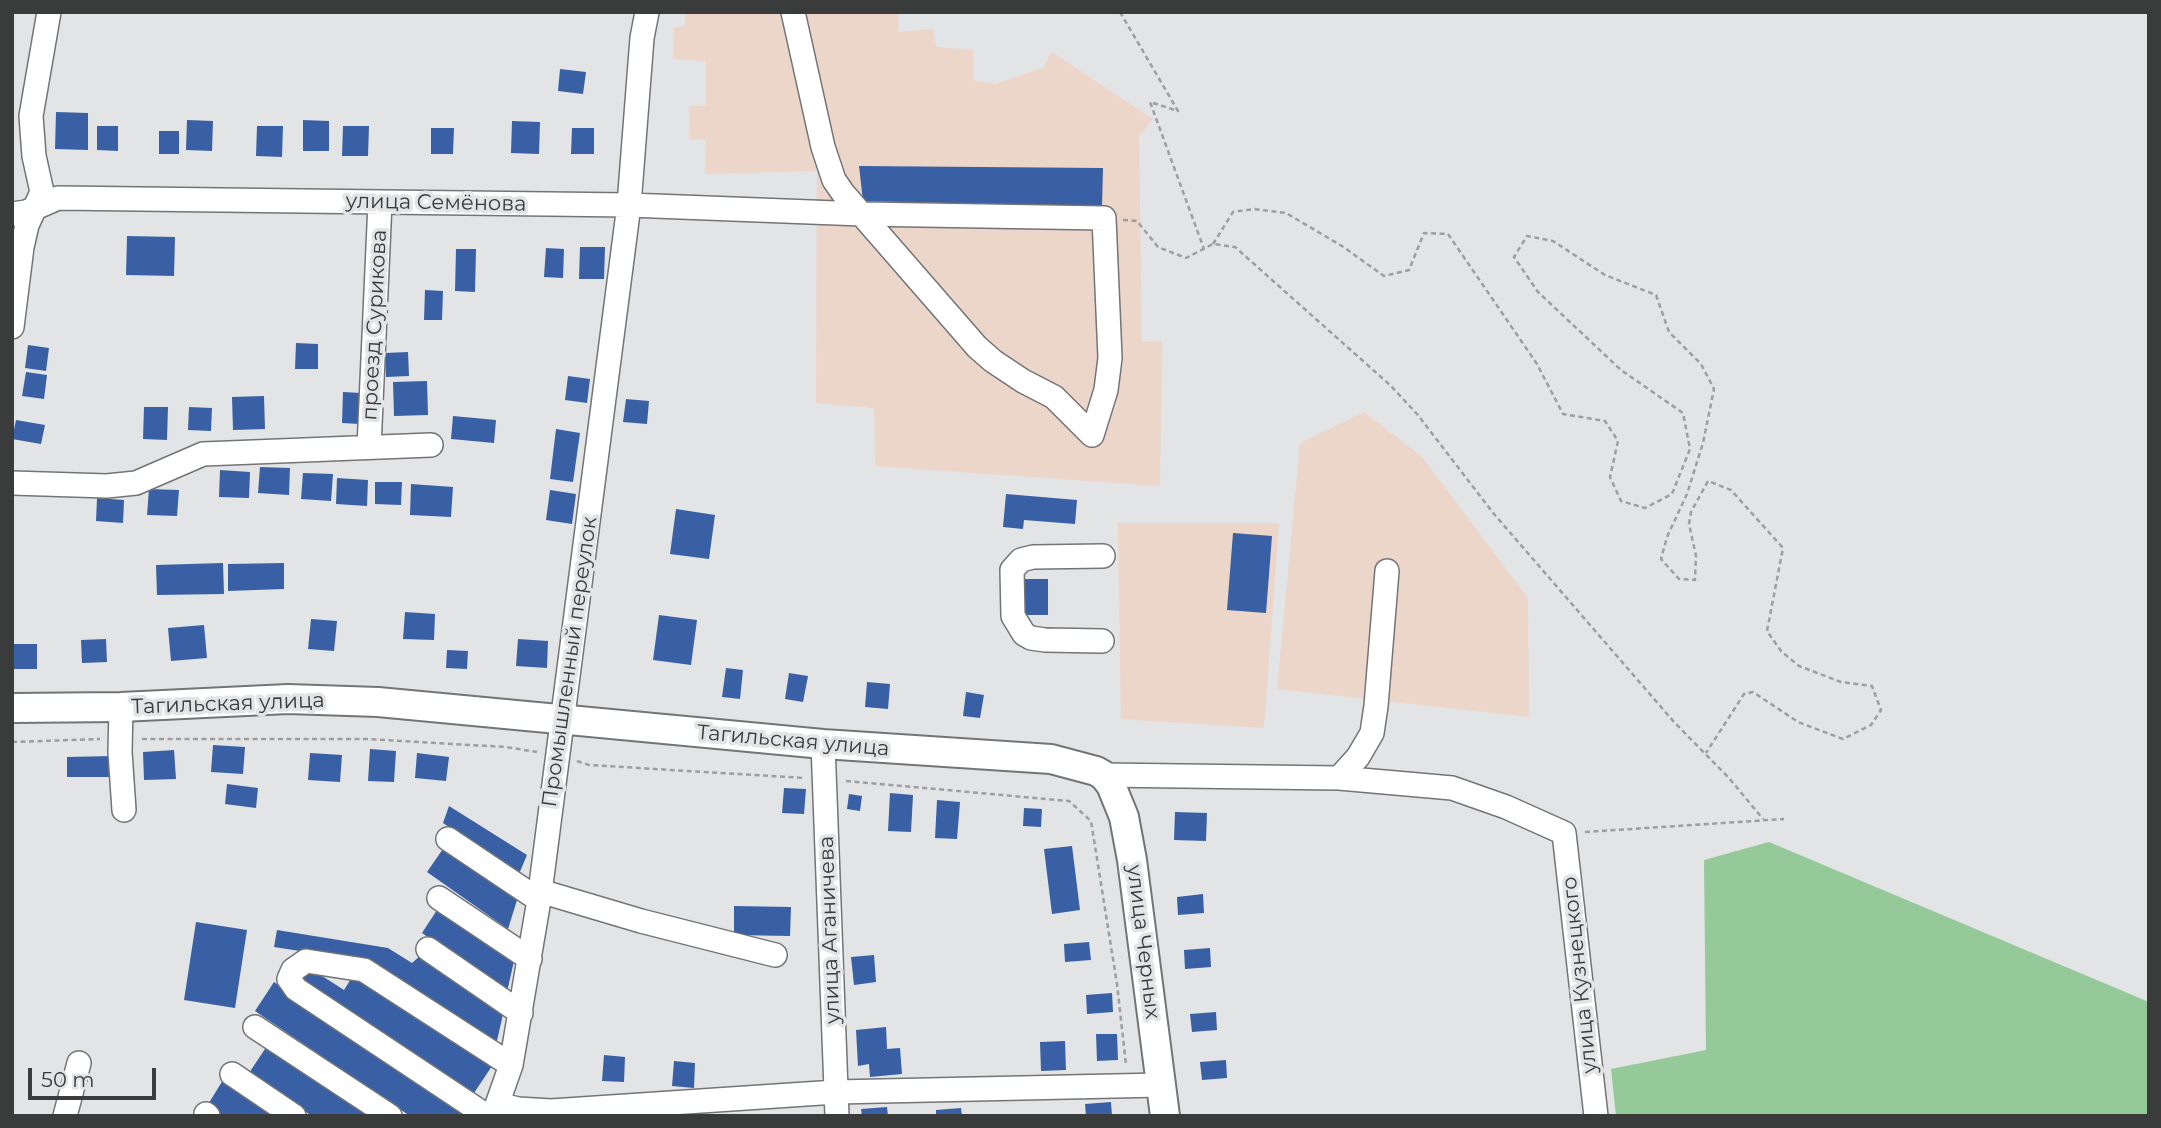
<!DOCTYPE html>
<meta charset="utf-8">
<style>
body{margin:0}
#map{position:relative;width:2161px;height:1128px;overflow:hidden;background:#e3e4e6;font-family:Montserrat,sans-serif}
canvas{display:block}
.frame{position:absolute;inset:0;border:14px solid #3a3b3b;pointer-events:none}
.scale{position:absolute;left:28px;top:1068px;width:128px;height:32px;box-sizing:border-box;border:4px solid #3a3b3b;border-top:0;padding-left:9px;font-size:21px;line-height:24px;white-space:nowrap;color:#3a3b3b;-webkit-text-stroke:5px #e3e4e6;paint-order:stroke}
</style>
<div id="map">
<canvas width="2161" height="1128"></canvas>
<div class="frame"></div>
<div class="scale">50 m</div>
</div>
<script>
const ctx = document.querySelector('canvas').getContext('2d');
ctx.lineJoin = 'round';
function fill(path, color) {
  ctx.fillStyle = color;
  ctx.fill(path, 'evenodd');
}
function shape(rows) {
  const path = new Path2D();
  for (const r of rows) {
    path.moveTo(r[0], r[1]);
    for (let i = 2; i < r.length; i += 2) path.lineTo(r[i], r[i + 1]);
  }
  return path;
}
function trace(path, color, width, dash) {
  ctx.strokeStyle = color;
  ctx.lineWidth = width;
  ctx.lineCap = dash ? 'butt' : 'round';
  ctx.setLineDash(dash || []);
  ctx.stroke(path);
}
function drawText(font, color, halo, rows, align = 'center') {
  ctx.font = font + ' Montserrat,sans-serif';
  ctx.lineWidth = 7;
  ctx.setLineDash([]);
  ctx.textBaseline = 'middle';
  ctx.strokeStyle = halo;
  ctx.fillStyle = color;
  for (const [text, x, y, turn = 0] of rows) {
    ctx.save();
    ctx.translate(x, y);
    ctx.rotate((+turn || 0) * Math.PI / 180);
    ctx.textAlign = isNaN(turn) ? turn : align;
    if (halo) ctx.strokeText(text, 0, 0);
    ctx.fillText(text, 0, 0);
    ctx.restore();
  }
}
const industrial = shape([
 [685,12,899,12,898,32,933,29,936,47,973,50,973,80,995,84,1043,68,1052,52,1153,119,1139,136,1142,342,1162,341,1160,486,875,466,874,408,816,403,817,171,705,174,706,140,690,139,689,106,706,106,706,61,673,59,674,28,685,26],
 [1364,412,1422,457,1528,598,1529,717,1277,689,1300,443],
 [1118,523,1279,523,1264,728,1121,719]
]);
const green = shape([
 [1769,842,2149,1002,2149,1116,1616,1116,1611,1069,1706,1050,1704,860]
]);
const building = shape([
 [560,69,586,72,583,94,558,91],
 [56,112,88,113,88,150,55,149],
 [187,120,213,121,212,151,186,150],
 [303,120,329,121,329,151,303,151],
 [512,121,540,122,539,154,511,153],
 [97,126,118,126,118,151,97,150],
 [257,126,283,126,282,157,256,156],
 [343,126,369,126,368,156,342,156],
 [431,128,454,128,453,154,431,154],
 [572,128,594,128,594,154,571,154],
 [159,131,179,131,179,154,159,154],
 [859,166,1103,168,1102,207,863,201],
 [127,236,175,237,174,276,126,275],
 [580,247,605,247,604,279,579,279],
 [546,248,564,249,563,278,544,277],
 [456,249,476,249,475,292,455,291],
 [425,290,443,291,442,320,424,320],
 [296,343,318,344,318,369,295,369],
 [28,345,49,348,46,371,25,368],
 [408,352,409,376,386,377,385,353],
 [26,372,47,375,44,399,22,396],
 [568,376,590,379,587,403,565,400],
 [427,381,428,415,394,416,393,382],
 [343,392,361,393,359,424,342,423],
 [264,396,265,429,233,430,232,397],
 [626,399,649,401,647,424,623,422],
 [144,407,168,407,167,440,143,439],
 [189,407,212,408,211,431,188,430],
 [453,416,496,420,494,443,451,439],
 [16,420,45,425,41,444,12,439],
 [556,429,580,433,573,482,550,479],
 [260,467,290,468,289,495,258,493],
 [220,470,250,472,249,498,219,497],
 [303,473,333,474,331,501,301,499],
 [337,478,368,480,367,506,336,504],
 [375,482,402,482,401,505,375,504],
 [411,484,453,487,451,517,410,515],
 [149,489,179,490,177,516,147,515],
 [550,490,576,494,572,524,546,520],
 [1006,494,1077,500,1075,524,1024,520,1023,529,1003,527],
 [97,498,124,500,123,523,96,521],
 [676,509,715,515,709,559,670,554],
 [1233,533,1272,536,1266,613,1227,610],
 [223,563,224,594,157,595,156,565],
 [284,563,284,589,228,591,228,564],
 [1019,579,1048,579,1048,615,1019,615],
 [405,612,435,614,434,640,403,639],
 [659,615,697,620,691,665,653,660],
 [311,619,337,621,334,651,308,649],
 [204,625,207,658,171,661,168,628],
 [106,639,107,662,82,663,81,640],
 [518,639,548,641,547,668,516,666],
 [12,644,37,644,37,669,12,669],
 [447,650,468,651,467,669,446,668],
 [726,668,743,670,740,699,722,697],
 [789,673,808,676,803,702,785,699],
 [867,682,890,684,888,709,865,707],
 [966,692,984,695,980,718,963,716],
 [213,745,245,747,243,774,211,772],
 [370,749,396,751,394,782,368,781],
 [174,750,176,779,144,780,143,752],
 [310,753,342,755,340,782,308,780],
 [417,753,449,757,446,781,415,778],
 [112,756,113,777,67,777,67,757],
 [227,784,258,788,256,808,225,804],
 [784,788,806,789,804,814,782,813],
 [890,793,913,795,911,832,888,831],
 [849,794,862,796,860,811,847,809],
 [937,800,960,802,957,839,935,838],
 [449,806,527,855,519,874,443,823],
 [1024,808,1042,809,1041,827,1023,826],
 [1175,812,1207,813,1206,841,1174,840],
 [445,846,518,897,508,929,427,872],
 [1072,846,1080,910,1052,914,1044,849],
 [1203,894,1204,913,1178,915,1177,897],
 [734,906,791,907,790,936,734,935],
 [437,910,514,961,507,992,422,933],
 [196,922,247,930,235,1008,184,1000],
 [277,930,388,948,412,963,421,955,504,1010,496,1045,372,962,274,947],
 [1089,942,1091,960,1065,962,1064,944],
 [1210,948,1211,967,1185,969,1184,950],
 [874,955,876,982,854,985,851,957],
 [308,967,344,990,354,974,494,1063,474,1093,299,982],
 [274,982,469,1114,467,1116,410,1116,255,1011],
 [1112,993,1113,1012,1087,1014,1086,995],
 [1216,1012,1217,1030,1192,1032,1190,1014],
 [886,1027,887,1049,900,1048,902,1074,870,1077,869,1064,858,1066,856,1030],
 [1096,1034,1117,1034,1118,1060,1097,1061],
 [1065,1041,1066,1070,1041,1071,1040,1042],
 [267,1046,372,1116,312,1116,249,1073],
 [604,1055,625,1057,624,1082,602,1081],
 [1226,1060,1227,1078,1202,1080,1200,1062],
 [674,1061,695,1063,694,1088,672,1086],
 [223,1080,275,1116,220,1116,207,1106],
 [1111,1102,1112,1116,1086,1116,1085,1104],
 [887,1107,888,1116,862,1116,861,1109],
 [961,1108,962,1116,936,1116,936,1110]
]);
const path = shape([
 [1120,12,1178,111,1150,102,1204,249],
 [1123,220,1137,221,1158,247,1186,258,1213,244,1235,247,1390,385,1417,414,1494,514,1674,722,1729,778,1763,819],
 [1213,244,1233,212,1254,209,1286,213,1342,246,1384,276,1409,270,1424,233,1448,234,1537,364,1563,414,1605,421,1618,441,1610,477,1621,501,1645,508,1672,494,1690,449,1683,413,1621,370,1538,292,1514,257,1527,236,1553,241,1605,275,1656,295,1669,332,1701,364,1714,389,1703,443,1687,494,1667,537,1661,559,1679,579,1695,580,1696,556,1689,524,1691,512,1708,481,1731,490,1783,548,1767,631,1781,651,1799,666,1841,682,1872,686,1881,710,1871,725,1843,739,1798,722,1753,692,1744,694,1706,753],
 [142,739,366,739,506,747,537,752],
 [12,742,100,739],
 [577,761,589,765,804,778],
 [846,781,1069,801,1091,821,1117,984,1126,1065],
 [1585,832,1784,819]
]);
const minor = shape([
 [793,12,823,147,834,180,843,193,977,347,993,361,1023,381,1054,397,1092,435],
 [12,214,26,212,58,198,629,205,862,214,1104,218,1110,358,1106,390,1092,435],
 [12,327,22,247,27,225,42,192,34,156,31,116,49,12],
 [369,447,380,203],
 [12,483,107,486,136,483,203,454,431,445],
 [1102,641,1045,640,1031,638,1024,634,1013,616,1012,570,1021,560,1033,557,1103,556],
 [121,707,120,752,124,810],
 [823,744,837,1116],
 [1103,775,1339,778,1452,788,1506,807,1564,833,1596,1116],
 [1339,778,1358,757,1372,733,1376,706,1387,571],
 [448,839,539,900],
 [540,891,641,921,775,955],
 [439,898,530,959],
 [428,949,521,1013],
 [255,1027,390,1116],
 [232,1074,294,1116],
 [498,1104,518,1109,551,1111,836,1092,1161,1085],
 [206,1114,208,1116],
 [65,1116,79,1063],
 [487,1116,296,989,289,979,293,970,306,961,364,970,511,1065],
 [493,1116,511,1065,539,900,629,205,642,38,647,12]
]);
const major = shape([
 [12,708,121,707,288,699,378,702,823,744,1051,759,1096,771,1103,775,1111,785,1124,817,1132,860,1165,1116]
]);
const streetNames = [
 ["улица Семёнова",436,203,1],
 ["проезд Сурикова",375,325,-87],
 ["Промышленный переулок",570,662,-82],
 ["Тагильская улица",228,704,-2],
 ["Тагильская улица",793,741,5],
 ["улица Аганичева",830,930,-92],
 ["улица Черных",1143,942,83],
 ["улица Кузнецкого",1580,975,-96]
];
fill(industrial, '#ecd5c9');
fill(green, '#96c999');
fill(building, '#3960a4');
trace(minor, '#737476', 26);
trace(major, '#737476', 32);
trace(path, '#9d9ea0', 2.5, [5, 3.5]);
trace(minor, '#fff', 23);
trace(major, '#fff', 28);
drawText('21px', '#3a3b3b', '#e3e4e6', streetNames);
</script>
